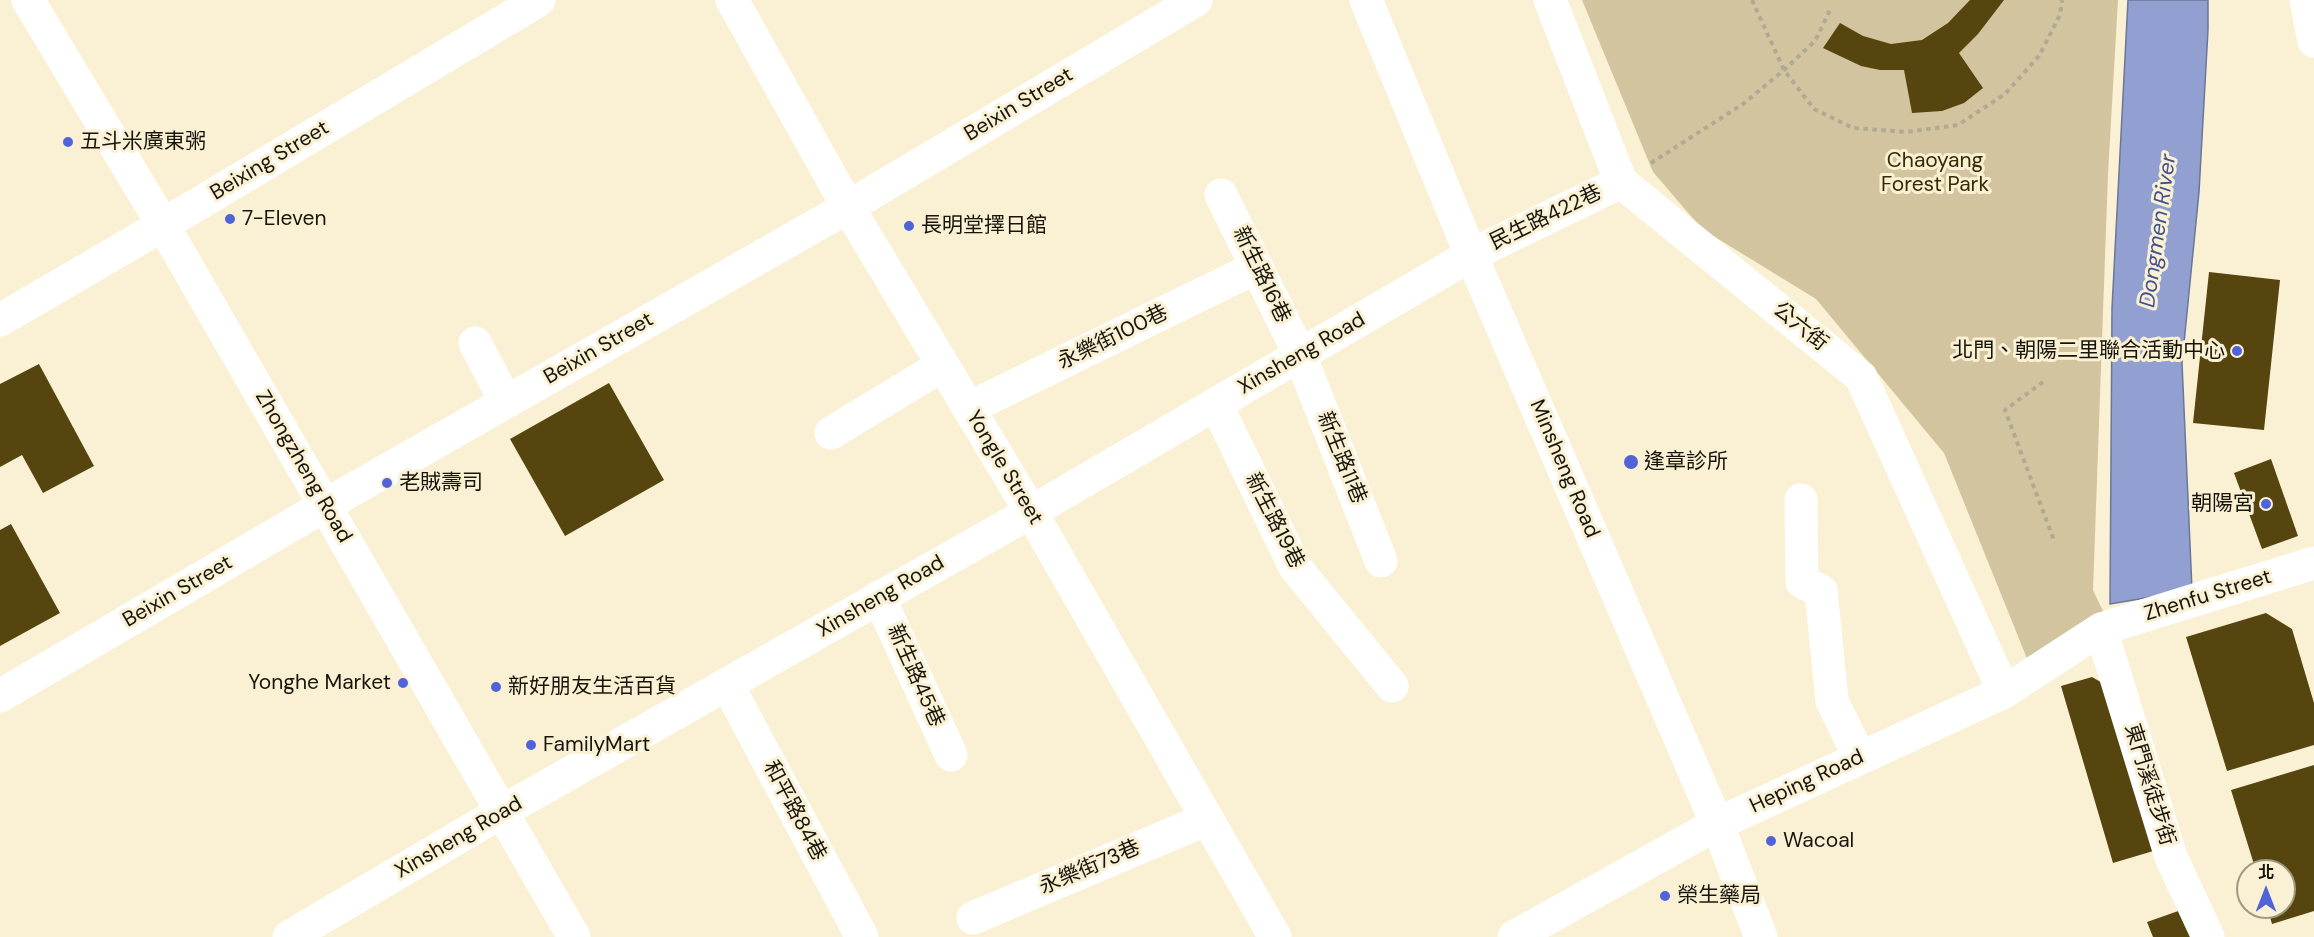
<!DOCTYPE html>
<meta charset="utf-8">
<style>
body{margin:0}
#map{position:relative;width:2314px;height:937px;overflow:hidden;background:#faf1d5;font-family:"DM Sans","Noto Sans TC",sans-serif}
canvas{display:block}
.north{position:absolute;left:2236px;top:859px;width:60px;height:60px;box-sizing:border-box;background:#faf1d5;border:2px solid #9f9984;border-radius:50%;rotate:0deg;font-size:16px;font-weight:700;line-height:24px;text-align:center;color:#17140a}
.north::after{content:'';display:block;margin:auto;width:21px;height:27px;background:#5063d9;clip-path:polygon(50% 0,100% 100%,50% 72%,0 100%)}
</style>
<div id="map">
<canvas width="2314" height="937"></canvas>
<div class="north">北</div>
</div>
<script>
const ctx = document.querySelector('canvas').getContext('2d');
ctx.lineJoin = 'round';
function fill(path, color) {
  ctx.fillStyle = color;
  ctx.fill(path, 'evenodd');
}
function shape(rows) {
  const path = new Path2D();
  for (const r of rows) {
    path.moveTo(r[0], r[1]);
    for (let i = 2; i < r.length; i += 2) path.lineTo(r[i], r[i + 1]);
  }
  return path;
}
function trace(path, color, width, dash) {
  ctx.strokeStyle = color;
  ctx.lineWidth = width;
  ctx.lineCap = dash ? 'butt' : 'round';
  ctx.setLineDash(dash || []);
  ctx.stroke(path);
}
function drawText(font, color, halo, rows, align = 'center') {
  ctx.font = font + ' "DM Sans","Noto Sans TC",sans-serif';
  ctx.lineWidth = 6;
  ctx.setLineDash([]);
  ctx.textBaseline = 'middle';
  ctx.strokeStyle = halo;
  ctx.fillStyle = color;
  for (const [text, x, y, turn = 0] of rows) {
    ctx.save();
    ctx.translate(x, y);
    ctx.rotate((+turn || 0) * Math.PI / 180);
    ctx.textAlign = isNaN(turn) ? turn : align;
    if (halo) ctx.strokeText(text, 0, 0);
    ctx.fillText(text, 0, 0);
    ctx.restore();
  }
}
const green = shape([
 [1582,0,2118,0,2108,174,2093,590,2112,630,2028,661,1944,453,1816,299,1702,229,1653,172]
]);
const water = shape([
 [2128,0,2208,0,2208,30,2199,192,2182,363,2192,590,2110,604,2112,308,2128,0]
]);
const building = shape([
 [1970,0,2004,0,1978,34,1959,53,1983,88,1964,103,1942,111,1912,113,1904,70,1880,70,1861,66,1823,48,1840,23,1863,36,1891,44,1922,40,1948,23],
 [2209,272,2280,280,2264,430,2193,423],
 [39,364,94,466,43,493,22,455,0,467,0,384],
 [609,383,664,480,565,536,510,439],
 [2271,459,2298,536,2262,549,2234,473],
 [11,524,60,613,0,646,0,530],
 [2266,613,2292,629,2314,703,2314,745,2227,771,2186,637],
 [2092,677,2113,689,2160,849,2113,863,2061,686],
 [2314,765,2314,911,2272,924,2267,907,2284,907,2284,871,2256,871,2231,790],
 [2201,903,2214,937,2153,937,2147,922]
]);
const path = shape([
 [1752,0,1784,70,1814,109,1853,128,1907,132,1958,125,2005,94,2039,56,2060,15,2062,0],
 [1651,163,1743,104,1784,70,1815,41,1830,10],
 [2043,382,2005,410,2055,543]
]);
const minor = shape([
 [28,0,163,225,574,937],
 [732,0,848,207,1031,512,1275,937],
 [1366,0,1471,255,1717,824,1761,937],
 [1550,0,1621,182,1861,377,2004,692],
 [2306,0,2314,41],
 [1221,195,1300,355,1381,561],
 [0,320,163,225,539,0],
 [475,343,506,402],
 [1216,404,1295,567,1392,686],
 [969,408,1257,267],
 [831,433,943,365],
 [1801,500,1802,582,1821,591,1832,701,1860,758],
 [879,597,951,755],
 [2101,629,2171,857,2208,937],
 [727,684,862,937],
 [0,696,324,506,848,207,1196,0],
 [973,918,1207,819],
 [289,937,503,811,1031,512,1471,255,1621,182],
 [1514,937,1717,824,2004,692,2101,629,2314,563]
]);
const markers = [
 [68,142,6,"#5063d9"],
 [230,219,6,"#5063d9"],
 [909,226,6,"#5063d9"],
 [2237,351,6,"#5063d9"],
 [1631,462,8,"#5063d9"],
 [387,483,6,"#5063d9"],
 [2266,504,6,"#5063d9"],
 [403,683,6,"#5063d9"],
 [496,687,6,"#5063d9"],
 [531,745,6,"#5063d9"],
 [1771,841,6,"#5063d9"],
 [1665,896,6,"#5063d9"]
];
const streetNames = [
 ["Beixin Street",1019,105,-31],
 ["Beixing Street",270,161,-31],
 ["民生路422巷",1546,218,-26],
 ["新生路16巷",1261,275,64],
 ["公六街",1800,327,39],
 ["永樂街100巷",1113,338,-26],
 ["Beixin Street",599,349,-30],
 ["Xinsheng Road",1302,354,-30],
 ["新生路11巷",1341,458,68],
 ["Zhongzheng Road",303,467,60],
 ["Yongle Street",1004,468,59],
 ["Minsheng Road",1564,469,67],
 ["新生路19巷",1274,521,63],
 ["Beixin Street",178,592,-30],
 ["Zhenfu Street",2208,596,-17],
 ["Xinsheng Road",881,597,-30],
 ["新生路45巷",915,676,66],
 ["Heping Road",1807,782,-25],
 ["東門溪徒步街",2149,785,73],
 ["和平路84巷",794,811,62],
 ["Xinsheng Road",459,838,-30],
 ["永樂街73巷",1090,868,-23]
];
const poiNames = [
 ["五斗米廣東粥",80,142],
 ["7-Eleven",242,219],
 ["長明堂擇日館",921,226],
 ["北門、朝陽二里聯合活動中心",2225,351,"right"],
 ["逢章診所",1644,462],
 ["老賊壽司",399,483],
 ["朝陽宮",2254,504,"right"],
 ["Yonghe Market",391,683,"right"],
 ["新好朋友生活百貨",508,687],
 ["FamilyMart",543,745],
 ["Wacoal",1783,841],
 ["榮生藥局",1677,896]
];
const parkNames = [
 ["Chaoyang",1935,161],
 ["Forest Park",1935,185]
];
const waterNames = [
 ["Dongmen River",2159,231,-82]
];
fill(green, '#d2c49e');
fill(water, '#91a0d1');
trace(water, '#6c7695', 1.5);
fill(building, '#56450e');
trace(path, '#b0a993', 4, [4.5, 4.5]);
trace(minor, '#fff', 33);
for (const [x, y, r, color] of markers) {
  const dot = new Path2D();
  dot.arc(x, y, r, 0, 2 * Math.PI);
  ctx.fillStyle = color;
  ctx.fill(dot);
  trace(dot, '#faf1d5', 2);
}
drawText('21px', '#17140a', '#faf1d5', streetNames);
drawText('21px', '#17140a', '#faf1d5', poiNames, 'left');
drawText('21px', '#382a00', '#faf1d5', parkNames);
drawText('italic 22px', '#435190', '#faf1d5', waterNames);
</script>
